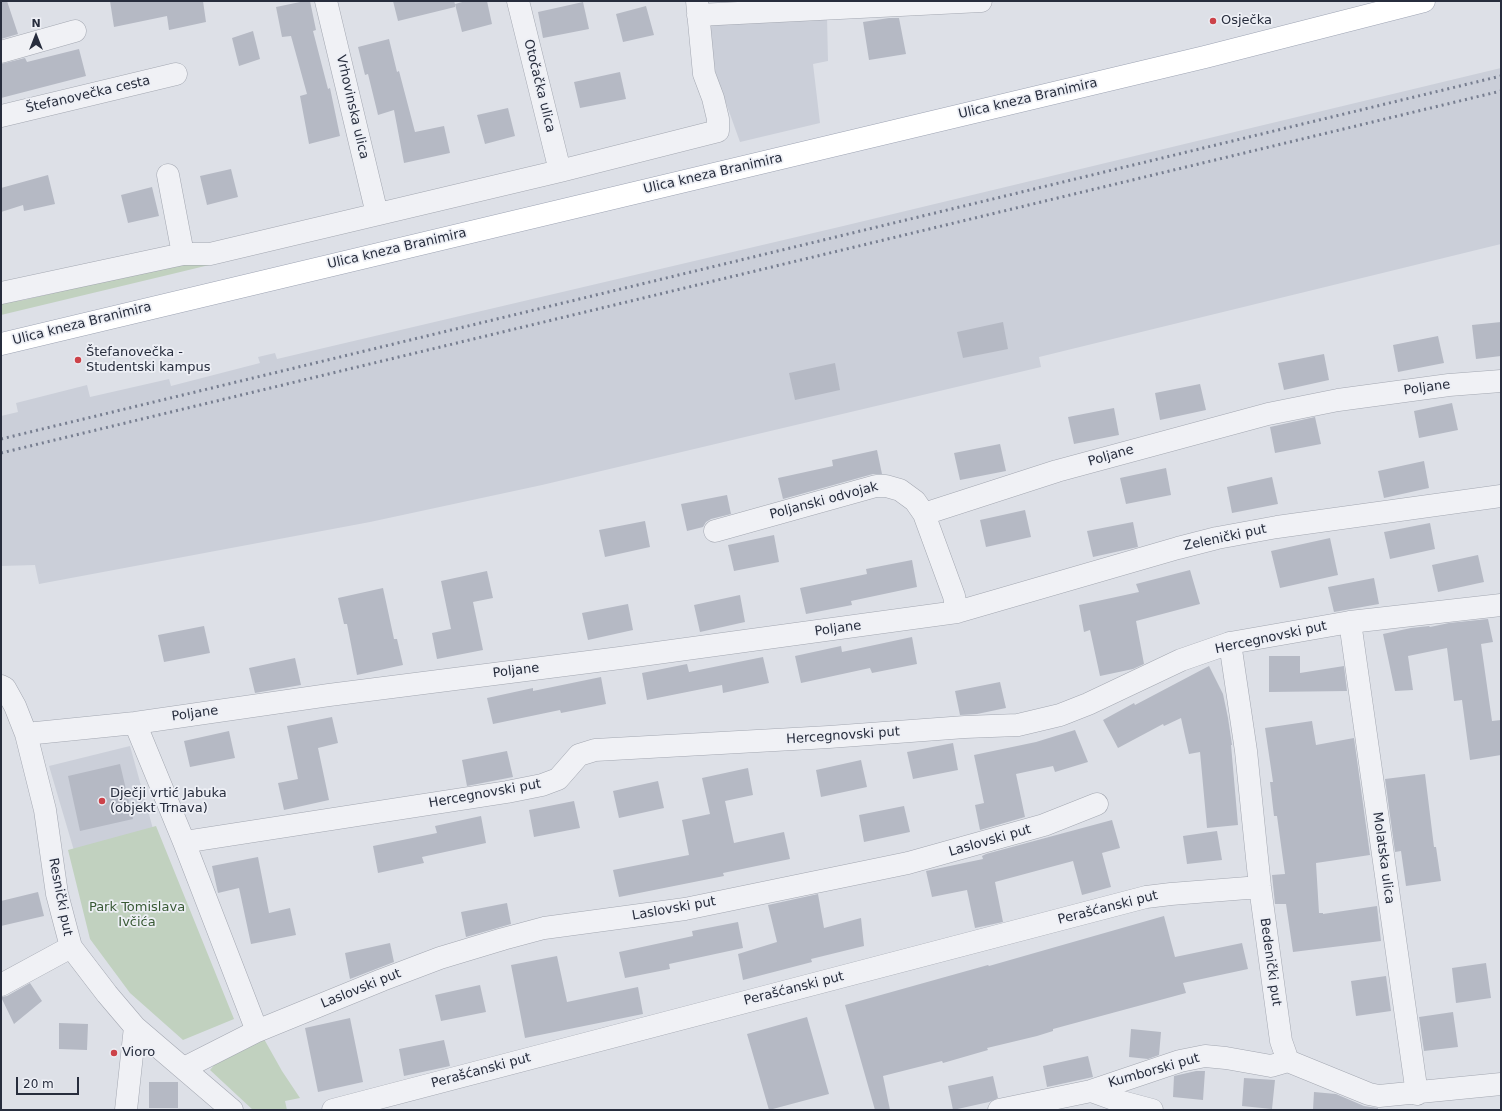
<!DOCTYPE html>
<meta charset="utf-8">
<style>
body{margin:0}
#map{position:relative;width:1502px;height:1111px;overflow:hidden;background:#dde0e7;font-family:"DejaVu Sans",sans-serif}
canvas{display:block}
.frame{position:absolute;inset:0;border:2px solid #272d3d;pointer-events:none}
.north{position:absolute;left:16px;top:16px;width:40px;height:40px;-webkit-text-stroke:3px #edeff5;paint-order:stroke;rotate:0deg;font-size:11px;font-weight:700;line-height:16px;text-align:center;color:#272d3d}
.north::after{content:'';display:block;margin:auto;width:14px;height:18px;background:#272d3d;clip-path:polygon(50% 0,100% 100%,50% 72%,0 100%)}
.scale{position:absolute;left:16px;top:1077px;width:63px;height:18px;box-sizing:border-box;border:2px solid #272d3d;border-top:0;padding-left:5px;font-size:12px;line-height:14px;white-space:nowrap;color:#272d3d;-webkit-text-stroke:3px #edeff5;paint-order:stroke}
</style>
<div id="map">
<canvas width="1502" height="1111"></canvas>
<div class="frame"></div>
<div class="north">N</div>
<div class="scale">20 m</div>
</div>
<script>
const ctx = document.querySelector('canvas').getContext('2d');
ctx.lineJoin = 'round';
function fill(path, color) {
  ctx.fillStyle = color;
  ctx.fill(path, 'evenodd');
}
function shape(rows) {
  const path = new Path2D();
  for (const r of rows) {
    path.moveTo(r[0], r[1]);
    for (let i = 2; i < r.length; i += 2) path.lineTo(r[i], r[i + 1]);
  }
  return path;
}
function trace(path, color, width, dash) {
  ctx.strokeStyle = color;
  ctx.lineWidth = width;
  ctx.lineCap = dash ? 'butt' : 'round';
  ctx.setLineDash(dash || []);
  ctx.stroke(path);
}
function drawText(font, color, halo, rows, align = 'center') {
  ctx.font = font + ' "DejaVu Sans",sans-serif';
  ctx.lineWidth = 3.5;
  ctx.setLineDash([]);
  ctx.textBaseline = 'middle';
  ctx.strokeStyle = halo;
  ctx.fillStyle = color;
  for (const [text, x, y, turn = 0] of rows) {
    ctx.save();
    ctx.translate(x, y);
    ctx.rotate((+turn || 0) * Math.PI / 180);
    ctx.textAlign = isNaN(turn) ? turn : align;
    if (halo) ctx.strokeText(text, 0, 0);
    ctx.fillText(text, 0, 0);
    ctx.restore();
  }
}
const built = shape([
 [827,16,828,61,813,64,820,123,740,142,717,78,712,61,710,23],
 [1501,68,1501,244,1039,357,1041,367,542,485,370,522,39,584,35,565,1,566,1,416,18,412,16,403,87,385,90,397,169,379,171,386,260,363,258,357,275,353,277,359,839,227],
 [130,746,155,836,75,854,49,766]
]);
const green = shape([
 [325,237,172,274,1,315,1,301,8,302,24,300,174,264],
 [156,826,234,1019,183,1040,130,993,90,939,68,850],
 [264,1039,282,1071,300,1098,285,1101,287,1110,253,1110,210,1070,215,1064]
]);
const building = shape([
 [1,1,7,1,18,34,1,39],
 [110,1,203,1,206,22,169,30,167,16,114,27],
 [305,1,310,1,316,30,313,31,328,89,330,88,340,136,309,144,300,96,307,94,291,36,282,37,276,7],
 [393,1,454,1,455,4,466,1,487,1,492,24,462,32,455,4,455,7,398,21],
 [583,2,589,29,543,38,538,12],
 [646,6,654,35,623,42,616,14],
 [889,18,899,18,906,54,869,60,863,22],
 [253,31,260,59,239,66,232,38],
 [389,39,397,72,399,71,415,132,444,126,450,153,404,163,394,110,378,115,368,74,365,75,358,47],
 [79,49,86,76,1,98,1,64,25,58,27,62],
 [620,72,626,99,580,108,574,82],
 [508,108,515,136,485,144,477,115],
 [231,169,238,197,207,205,200,176],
 [48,175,55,204,24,211,23,205,1,212,1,188],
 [152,187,159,216,128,223,121,195],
 [1003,322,1008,349,963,358,957,332],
 [1501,322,1501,356,1476,359,1472,325],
 [1438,336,1444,363,1398,372,1393,345],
 [1324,354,1329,380,1284,390,1278,363],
 [835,363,840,390,795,400,789,373],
 [1200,384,1206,410,1160,420,1155,393],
 [1452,403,1458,430,1419,438,1414,411],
 [1114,408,1119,435,1074,444,1068,417],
 [1315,417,1321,444,1275,453,1270,427],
 [1000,444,1006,471,960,480,954,453],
 [877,450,882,474,873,474,783,499,778,478,833,466,832,460],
 [1424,461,1429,488,1384,498,1378,471],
 [1166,468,1171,495,1126,504,1120,478],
 [1272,477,1278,504,1232,513,1227,487],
 [727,495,731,514,711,519,706,522,703,527,687,531,681,504],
 [1025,510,1031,537,986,547,980,520],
 [645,521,650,547,605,557,599,530],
 [1133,522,1138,547,1093,557,1087,531],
 [1430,523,1435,549,1390,559,1384,532],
 [774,535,779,562,734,571,728,545],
 [1330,538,1338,575,1280,588,1271,551],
 [1478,555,1484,582,1438,592,1432,565],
 [912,560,917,587,851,601,852,605,806,614,800,588,867,574,866,569],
 [1190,570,1200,604,1136,621,1144,664,1133,669,1100,676,1090,630,1084,632,1079,605,1139,592,1136,584],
 [487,571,493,598,473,602,483,650,437,659,432,633,451,629,441,581],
 [1374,578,1379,604,1334,612,1328,587],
 [383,588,394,639,397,639,403,665,357,675,347,624,344,624,338,598],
 [740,595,745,622,700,632,694,605],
 [628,604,633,630,588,640,582,613],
 [1488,619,1493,642,1481,644,1492,721,1501,720,1501,755,1470,760,1462,700,1454,701,1447,648,1408,656,1413,690,1395,691,1383,634,1411,628,1429,626,1430,627,1449,623],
 [204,626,210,653,164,662,158,635],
 [912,637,917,664,872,673,870,668,801,683,795,656,841,646,842,652],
 [1269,656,1300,656,1300,673,1344,666,1347,691,1269,692],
 [763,657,769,683,723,693,722,685,647,700,642,673,687,664,689,672],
 [295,658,301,685,255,693,249,668],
 [1209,666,1223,694,1228,718,1232,745,1231,745,1238,825,1207,828,1200,752,1189,754,1181,718,1164,726,1163,724,1118,748,1103,720,1134,703,1135,705],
 [601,677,606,704,561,713,560,710,493,724,487,698,533,688,533,691],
 [1000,682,1006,708,977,714,960,715,955,691],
 [332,717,338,743,318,748,329,800,284,810,278,783,298,779,287,726],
 [1312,721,1316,745,1354,738,1370,855,1316,863,1319,913,1323,913,1323,914,1377,906,1381,941,1293,952,1286,904,1275,904,1272,875,1285,874,1277,816,1274,816,1270,782,1273,782,1265,728],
 [1075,730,1088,762,1055,772,1053,766,1016,774,1025,817,980,830,975,805,984,803,974,755,1036,742],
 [229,731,235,758,190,767,184,741],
 [953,743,958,770,913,779,907,752],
 [507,751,513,777,467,786,462,760],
 [861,760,867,787,821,797,816,770],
 [120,764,133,819,80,831,68,776],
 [748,768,753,795,725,801,734,843,784,832,790,859,723,873,724,876,619,897,613,870,689,855,682,820,710,814,702,778],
 [1425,774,1434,847,1436,847,1441,881,1406,886,1401,851,1395,852,1385,779],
 [658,781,664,808,619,818,613,791],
 [574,801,580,828,534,837,529,810],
 [904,806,910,832,864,842,859,815],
 [481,816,486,843,422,857,424,863,378,873,373,846,437,833,435,826],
 [1112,820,1120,848,1102,853,1111,887,1082,895,1073,861,995,882,1003,922,975,928,967,890,932,897,926,871,983,859,982,856,986,854],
 [1217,831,1222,860,1187,864,1183,836],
 [258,857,269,913,290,908,296,935,251,944,239,888,218,893,212,866],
 [38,892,44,916,1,926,1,901],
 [818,894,824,928,861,918,864,946,811,959,812,962,743,980,738,954,777,942,768,905],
 [507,903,511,924,466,937,461,912],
 [1164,916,1175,957,1242,943,1248,969,1183,983,1186,993,1053,1029,1053,1031,1037,1036,987,1048,988,1050,943,1063,942,1061,883,1076,890,1110,875,1110,845,1005,988,965,989,966],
 [738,922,743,948,669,964,670,969,625,978,619,952,693,936,692,931],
 [390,943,394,962,350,979,345,953],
 [557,956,567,1002,638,987,643,1014,525,1038,511,965],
 [1486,963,1491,998,1456,1003,1452,968],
 [1386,976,1391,1011,1356,1016,1351,981],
 [30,983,42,1001,14,1024,1,997,7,996],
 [480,985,486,1012,441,1021,435,995],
 [1453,1012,1458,1047,1424,1051,1419,1017],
 [807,1017,829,1094,769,1110,747,1034],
 [350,1018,363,1082,318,1092,305,1028],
 [59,1023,88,1024,87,1050,59,1049],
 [1131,1029,1161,1032,1159,1055,1148,1059,1129,1057],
 [444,1040,450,1066,404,1076,399,1049],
 [1088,1056,1093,1077,1047,1087,1043,1066],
 [1196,1071,1205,1071,1203,1100,1173,1097,1174,1076],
 [993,1076,998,1098,989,1102,953,1110,948,1086],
 [1244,1078,1275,1080,1272,1109,1242,1106],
 [149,1082,178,1082,178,1108,149,1108],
 [1314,1092,1336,1094,1364,1106,1378,1108,1378,1110,1313,1110]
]);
const minor = shape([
 [326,1,377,214],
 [518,1,560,171],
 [698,15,981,1],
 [1,52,75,31],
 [1,116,176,74],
 [168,175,183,254],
 [1,293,183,254,210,254,560,171,718,131,718,119,713,98,704,74,697,1],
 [715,531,876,486,886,486,900,490,915,501,924,514],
 [957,612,1178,548,1217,538,1277,527,1501,496],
 [1350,622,1417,1094],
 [1230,643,1246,751,1260,887,1281,1041,1288,1061,1369,1094,1379,1096,1501,1084],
 [1,686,5,688,15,706,26,734,45,810,57,894,71,947,107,994,135,1027,232,1110],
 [135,723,184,842,257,1031,184,1068],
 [26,734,135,723,329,695,620,658,957,612,954,596,924,514,1057,471,1268,414,1338,400,1449,385,1501,381],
 [184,842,507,792,542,785,558,779,579,755,595,750,829,737,965,727,1018,725,1060,715,1088,704,1181,660,1230,643,1350,622,1501,605],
 [1,985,71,947],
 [257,1031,382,980,440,958,503,939,544,928,685,909,908,863,1044,825,1097,804],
 [1091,1091,1122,1102,1152,1110],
 [126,1110,135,1027],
 [333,1110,1146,897,1171,894,1260,887],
 [999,1110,1091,1091,1180,1061,1205,1056,1226,1058,1271,1066,1288,1061]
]);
const major = shape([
 [1,344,1205,57,1424,1]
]);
const rail = shape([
 [1,439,1501,76],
 [1,453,1501,91]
]);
const markers = [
 [1213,21,4,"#cc4249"],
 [78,360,4,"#cc4249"],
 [102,801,4,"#cc4249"],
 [114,1053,4,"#cc4249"]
];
const poiNames = [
 ["Osječka",1221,21],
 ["Štefanovečka -",86,353],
 ["Studentski kampus",86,368],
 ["Dječji vrtić Jabuka",110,794],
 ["(objekt Trnava)",110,809],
 ["Vioro",122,1053]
];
const streetNames = [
 ["Otočačka ulica",539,86,76],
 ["Štefanovečka cesta",88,95,-13],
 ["Ulica kneza Branimira",1028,99,-13],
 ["Vrhovinska ulica",352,107,77],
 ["Ulica kneza Branimira",713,174,-13],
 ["Ulica kneza Branimira",397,249,-13],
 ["Ulica kneza Branimira",82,324,-14],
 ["Poljane",1427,388,-8],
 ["Poljane",1111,456,-16],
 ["Poljanski odvojak",824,501,-15],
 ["Zelenički put",1225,538,-12],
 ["Poljane",838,629,-8],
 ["Hercegnovski put",1271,638,-12],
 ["Poljane",516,671,-7],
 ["Poljane",195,714,-8],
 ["Hercegnovski put",843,736,-4],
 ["Hercegnovski put",485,794,-10],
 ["Laslovski put",990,841,-16],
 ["Molatska ulica",1383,858,82],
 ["Resnički put",60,897,79],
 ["Perašćanski put",1108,908,-14],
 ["Laslovski put",674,909,-10],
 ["Bedenički put",1270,962,82],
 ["Laslovski put",361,989,-22],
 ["Perašćanski put",794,989,-14],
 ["Perašćanski put",481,1071,-15],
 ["Kumborski put",1154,1071,-16]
];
const parkNames = [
 ["Park Tomislava",137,908],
 ["Ivčića",137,923]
];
fill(built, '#cbcfd9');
fill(green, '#c1d1bf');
fill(building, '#b5b9c4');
trace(minor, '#a3a7b1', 23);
trace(major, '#9da3b3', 23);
trace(minor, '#f0f1f5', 22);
trace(major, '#fff', 22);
trace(rail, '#777e90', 3, [2, 4]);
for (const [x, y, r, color] of markers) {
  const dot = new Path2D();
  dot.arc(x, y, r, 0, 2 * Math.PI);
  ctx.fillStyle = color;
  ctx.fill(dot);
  trace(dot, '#edeff5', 1.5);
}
drawText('13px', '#272d3d', '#edeff5', poiNames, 'left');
drawText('13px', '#272d3d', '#edeff5', streetNames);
drawText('13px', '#385934', '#edeff5', parkNames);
</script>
